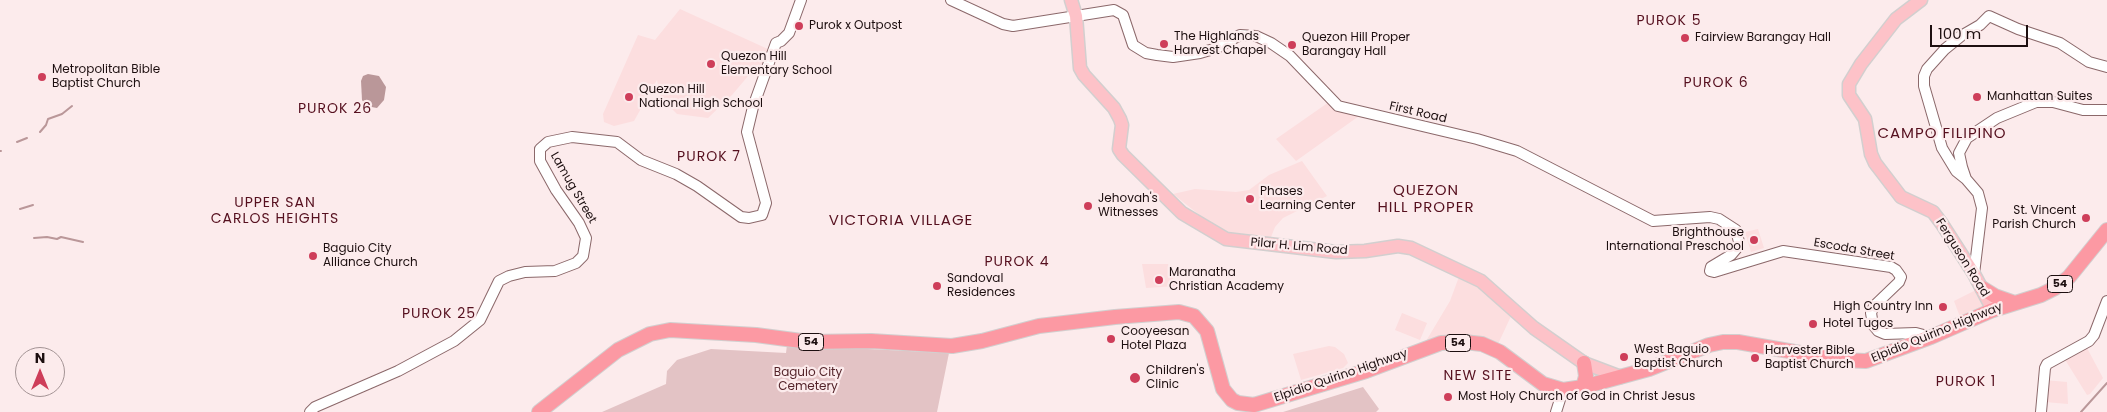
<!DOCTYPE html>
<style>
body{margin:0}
#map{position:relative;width:2107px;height:412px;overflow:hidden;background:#fcebec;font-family:Poppins,sans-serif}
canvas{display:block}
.north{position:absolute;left:15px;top:347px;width:50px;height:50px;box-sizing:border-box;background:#fcebec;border:1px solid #a39394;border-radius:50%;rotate:0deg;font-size:14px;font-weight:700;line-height:20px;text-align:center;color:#1d0f10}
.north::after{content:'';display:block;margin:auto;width:18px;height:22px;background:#ce3e5a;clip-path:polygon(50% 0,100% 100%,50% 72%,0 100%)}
.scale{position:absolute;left:1930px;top:25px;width:98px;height:22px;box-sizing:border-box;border:2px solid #1d0f10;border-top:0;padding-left:6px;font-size:15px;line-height:18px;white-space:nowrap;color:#1d0f10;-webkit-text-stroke:4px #fcebec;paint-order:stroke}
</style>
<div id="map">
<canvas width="2107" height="412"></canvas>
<div class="north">N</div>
<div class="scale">100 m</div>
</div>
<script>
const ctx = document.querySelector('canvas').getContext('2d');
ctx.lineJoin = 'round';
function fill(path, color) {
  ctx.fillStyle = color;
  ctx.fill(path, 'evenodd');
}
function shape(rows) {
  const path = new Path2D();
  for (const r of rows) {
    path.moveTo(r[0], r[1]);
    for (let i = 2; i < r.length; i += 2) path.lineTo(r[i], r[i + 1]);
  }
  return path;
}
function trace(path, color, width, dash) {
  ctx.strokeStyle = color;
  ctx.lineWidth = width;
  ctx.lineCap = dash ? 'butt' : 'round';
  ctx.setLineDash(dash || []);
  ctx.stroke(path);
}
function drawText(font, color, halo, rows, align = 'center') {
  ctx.font = font + ' Poppins,sans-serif';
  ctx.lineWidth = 4.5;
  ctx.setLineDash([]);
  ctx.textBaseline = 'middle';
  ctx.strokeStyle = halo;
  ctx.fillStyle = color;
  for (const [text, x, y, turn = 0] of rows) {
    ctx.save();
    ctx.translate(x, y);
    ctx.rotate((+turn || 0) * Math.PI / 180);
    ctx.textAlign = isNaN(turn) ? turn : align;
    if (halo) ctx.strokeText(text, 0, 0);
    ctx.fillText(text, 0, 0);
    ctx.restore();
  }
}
const built = shape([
 [680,9,770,50,761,71,754,69,732,95,708,118,677,114,661,98,657,80,634,121,614,126,604,122,603,114,638,35,655,40],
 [1329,102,1359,116,1296,161,1276,139],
 [1302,161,1327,196,1283,218,1275,227,1271,237,1232,235,1211,224,1173,194,1195,189,1236,192,1249,190,1269,175],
 [1758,229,1764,248,1751,252,1745,232],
 [1142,264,1168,264,1176,286,1146,288],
 [1460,274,1488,290,1512,314,1498,344,1462,335,1426,341,1450,301],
 [1980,288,1985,307,1960,317,1954,301],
 [1402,313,1427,323,1420,340,1395,330],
 [1329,346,1335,347,1344,354,1348,363,1343,368,1301,380,1293,354],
 [2087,348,2103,378,2090,394,2087,395,2064,358],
 [2044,380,2067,382,2068,404,2045,402]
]);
const green = shape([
 [787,345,949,353,937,412,602,412,666,384,667,371,677,360,711,349,786,353],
 [1363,387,1379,409,1376,412,1283,412]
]);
const water = shape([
 [368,74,379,76,386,87,384,100,377,108,366,106,362,100,361,81,363,76]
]);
const stream = shape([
 [40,132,46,125,48,119,62,114,72,106],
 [17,142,27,138],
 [0,151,1,151],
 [20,209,33,205],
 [34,238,47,237,57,239,61,237,83,242],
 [2081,412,2107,383]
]);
const minor = shape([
 [951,0,1003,24,1013,26,1114,10,1123,15,1133,45,1146,53,1157,55,1173,57,1200,53,1217,48,1240,35,1256,36,1271,43,1290,56,1338,106,1477,139,1517,151,1653,221,1710,217,1719,219,1736,230,1739,242,1737,248,1731,255,1711,267,1710,271],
 [1966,179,1956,171,1942,148,1924,86,1924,76,1927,69,1945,49,1961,36,1980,25,1989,16,2018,29,2060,43,2089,62,2107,67],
 [1710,271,1714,272,1783,251,1891,267,1896,270,1901,277,1899,282,1874,306,1871,313,1873,325,1878,331,1885,334,1916,333,1931,337],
 [1974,274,1982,208,1978,193,1966,179,1962,167,1959,153,1967,138,1997,118,2036,102,2053,102,2083,110,2107,110],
 [310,412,315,407,398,371,454,341,480,320,499,281,509,276,525,272,555,271,576,263,583,256,586,238,579,223,556,190,540,161,540,149,548,142,572,137,617,142,641,160,676,174,697,186,741,217,749,218,762,215,766,203,747,132,753,107,776,43,781,41,789,33,801,0],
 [1556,412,1563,390],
 [2041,412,2045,368,2047,364,2089,341,2094,335,2107,301]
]);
const major = shape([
 [1071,0,1076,16,1080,68,1084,75,1114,108,1120,119,1122,125,1119,149,1123,155,1182,213,1226,239,1336,252,1365,251,1398,246,1411,248,1481,281,1534,328,1584,363,1621,377],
 [1921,0,1896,19,1861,64,1849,84,1849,95,1865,119,1871,154,1875,163,1901,197,1933,212,1942,224,1974,274,1993,310]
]);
const highway = shape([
 [1982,288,1995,296,2015,303],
 [1583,387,1586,376,1584,363],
 [539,412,618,350,650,334,670,330,756,335,809,342,871,341,952,346,982,341,1039,326,1115,317,1179,312,1194,316,1207,331,1223,389,1232,400,1238,403,1254,405,1366,371,1441,343,1464,342,1482,344,1500,352,1543,384,1563,390,1583,387,1649,369,1709,345,1723,342,1738,342,1840,360,1866,361,1931,337,1993,310,2041,295,2055,288,2069,277,2107,230]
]);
const markers = [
 [799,26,5,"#ce3e5a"],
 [1685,38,5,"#ce3e5a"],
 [1164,44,5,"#ce3e5a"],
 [1292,45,5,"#ce3e5a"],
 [711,64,5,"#ce3e5a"],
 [42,77,5,"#ce3e5a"],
 [629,97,5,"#ce3e5a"],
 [1977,97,5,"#ce3e5a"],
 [1250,199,5,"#ce3e5a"],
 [1088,206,5,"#ce3e5a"],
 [2086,218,5,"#ce3e5a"],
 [1754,240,5,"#ce3e5a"],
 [313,256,5,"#ce3e5a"],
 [1159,280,5,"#ce3e5a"],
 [937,286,5,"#ce3e5a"],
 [1943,307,5,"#ce3e5a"],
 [1813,324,5,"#ce3e5a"],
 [1111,339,5,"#ce3e5a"],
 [1624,357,5,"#ce3e5a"],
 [1755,358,5,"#ce3e5a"],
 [1135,378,6,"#ce3e5a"],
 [1448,397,5,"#ce3e5a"]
];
const shields = [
 [2060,284,25],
 [811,342,25],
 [1458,343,25]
];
const shieldNames = [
 ["54",2060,284],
 ["54",811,342],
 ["54",1458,343]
];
const poiNames = [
 ["Purok x Outpost",809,26],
 ["The Highlands",1174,37],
 ["Harvest Chapel",1174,51],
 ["Quezon Hill Proper",1302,38],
 ["Barangay Hall",1302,52],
 ["Fairview Barangay Hall",1695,38],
 ["Quezon Hill",721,57],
 ["Elementary School",721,71],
 ["Metropolitan Bible",52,70],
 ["Baptist Church",52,84],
 ["Quezon Hill",639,90],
 ["National High School",639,104],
 ["Manhattan Suites",1987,97],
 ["Phases",1260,192],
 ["Learning Center",1260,206],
 ["Jehovah's",1098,199],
 ["Witnesses",1098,213],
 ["St. Vincent",2076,211,"right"],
 ["Parish Church",2076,225,"right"],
 ["Brighthouse",1744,233,"right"],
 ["International Preschool",1744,247,"right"],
 ["Baguio City",323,249],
 ["Alliance Church",323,263],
 ["Maranatha",1169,273],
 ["Christian Academy",1169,287],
 ["Sandoval",947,279],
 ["Residences",947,293],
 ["High Country Inn",1933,307,"right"],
 ["Hotel Tugos",1823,324],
 ["Cooyeesan",1121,332],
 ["Hotel Plaza",1121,346],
 ["West Baguio",1634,350],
 ["Baptist Church",1634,364],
 ["Harvester Bible",1765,351],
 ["Baptist Church",1765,365],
 ["Children's",1146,371],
 ["Clinic",1146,385],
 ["Most Holy Church of God in Christ Jesus",1458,397]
];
const streetNames = [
 ["First Road",1418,113,13],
 ["Lamug Street",573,188,60],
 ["Pilar H. Lim Road",1299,247,5],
 ["Escoda Street",1854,250,10],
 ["Ferguson Road",1962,258,58],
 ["Elpidio Quirino Highway",1937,333,-22],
 ["Elpidio Quirino Highway",1341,376,-19]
];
const parkNames = [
 ["Baguio City",808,373],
 ["Cemetery",808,387]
];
const neighbourhoodNames = [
 ["PUROK 5",1669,21],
 ["PUROK 6",1716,83],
 ["PUROK 26",335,109],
 ["PUROK 7",709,157],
 ["UPPER SAN",275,203],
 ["CARLOS HEIGHTS",275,219],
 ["PUROK 4",1017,262],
 ["PUROK 25",439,314],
 ["NEW SITE",1478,376],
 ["PUROK 1",1966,382]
];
const quarterNames = [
 ["CAMPO FILIPINO",1942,134],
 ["QUEZON",1426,191],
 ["HILL PROPER",1426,208],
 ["VICTORIA VILLAGE",901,221]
];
fill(built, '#fcdedf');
fill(green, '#e3c3c5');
fill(water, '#ba9799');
trace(stream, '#ba9799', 2);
trace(minor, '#8b686a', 12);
trace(major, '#d2cfcf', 15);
trace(highway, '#d2cfcf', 16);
trace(minor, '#fff', 10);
trace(major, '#fdc2c8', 12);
trace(highway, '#fc99a3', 14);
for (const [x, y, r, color] of markers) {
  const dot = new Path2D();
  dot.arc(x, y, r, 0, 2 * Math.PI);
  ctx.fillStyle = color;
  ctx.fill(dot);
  trace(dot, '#fcebec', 2);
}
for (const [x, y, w] of shields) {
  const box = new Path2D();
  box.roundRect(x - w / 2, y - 8.5, w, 17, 4);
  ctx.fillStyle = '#fcebec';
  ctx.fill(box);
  trace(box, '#1d0f10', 1);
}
drawText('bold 11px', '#1d0f10', null, shieldNames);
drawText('12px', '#1d0f10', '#fcebec', poiNames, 'left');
drawText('12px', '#1d0f10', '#fcebec', streetNames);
drawText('12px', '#54242a', '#fcebec', parkNames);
ctx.letterSpacing = '1px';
drawText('14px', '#56101f', '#fcebec', neighbourhoodNames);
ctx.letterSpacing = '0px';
ctx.letterSpacing = '1px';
drawText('15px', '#56101f', '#fcebec', quarterNames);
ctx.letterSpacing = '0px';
</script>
